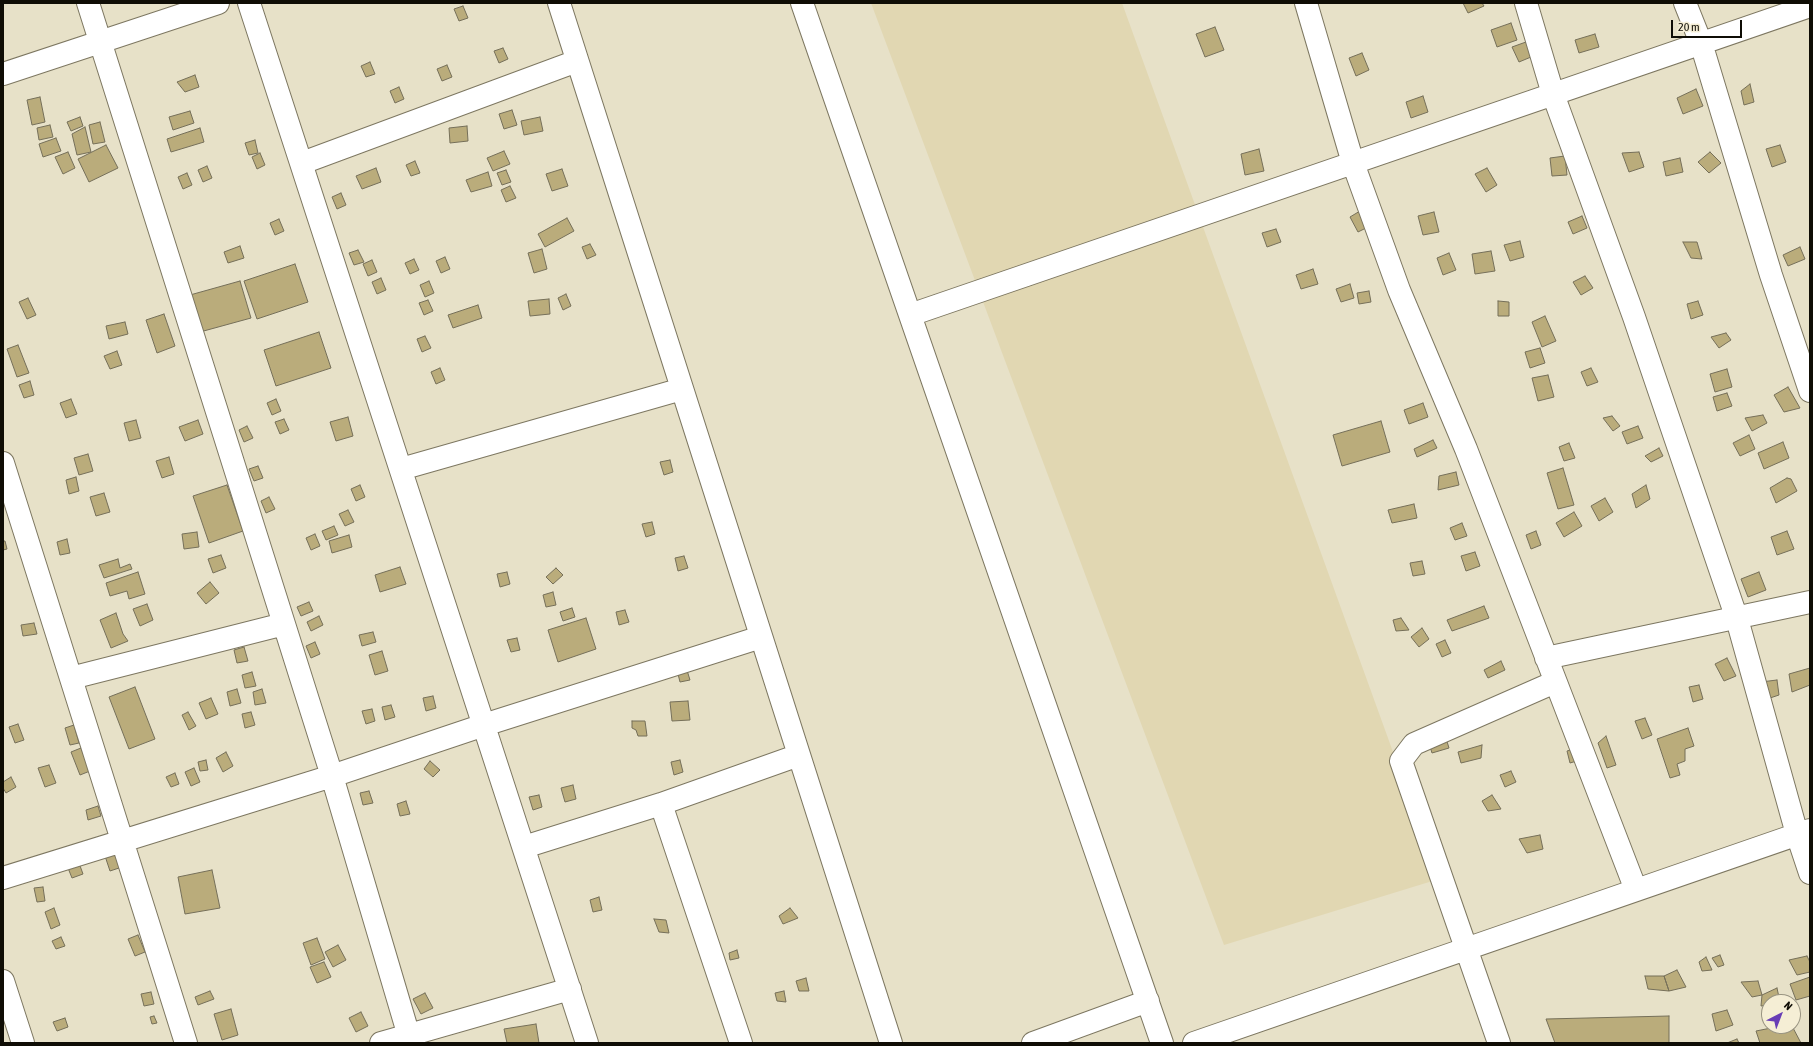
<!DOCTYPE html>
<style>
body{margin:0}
#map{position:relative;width:1813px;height:1046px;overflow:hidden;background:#e7e1c8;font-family:"Asap Condensed",sans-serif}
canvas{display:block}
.frame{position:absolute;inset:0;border:4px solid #0f0d05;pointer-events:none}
.north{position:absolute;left:1761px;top:994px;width:40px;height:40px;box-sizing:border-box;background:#f5eed5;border:1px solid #999482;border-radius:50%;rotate:42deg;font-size:11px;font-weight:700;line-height:16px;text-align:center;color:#0f0d05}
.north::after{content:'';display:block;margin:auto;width:14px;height:18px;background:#683db5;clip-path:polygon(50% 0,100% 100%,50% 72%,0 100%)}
.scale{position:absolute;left:1671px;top:20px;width:71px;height:18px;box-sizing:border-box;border:2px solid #0f0d05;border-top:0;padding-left:5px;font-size:12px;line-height:14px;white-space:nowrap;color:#0f0d05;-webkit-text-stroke:3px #f5eed5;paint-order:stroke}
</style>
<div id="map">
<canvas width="1813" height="1046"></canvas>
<div class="frame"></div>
<div class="north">N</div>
<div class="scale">20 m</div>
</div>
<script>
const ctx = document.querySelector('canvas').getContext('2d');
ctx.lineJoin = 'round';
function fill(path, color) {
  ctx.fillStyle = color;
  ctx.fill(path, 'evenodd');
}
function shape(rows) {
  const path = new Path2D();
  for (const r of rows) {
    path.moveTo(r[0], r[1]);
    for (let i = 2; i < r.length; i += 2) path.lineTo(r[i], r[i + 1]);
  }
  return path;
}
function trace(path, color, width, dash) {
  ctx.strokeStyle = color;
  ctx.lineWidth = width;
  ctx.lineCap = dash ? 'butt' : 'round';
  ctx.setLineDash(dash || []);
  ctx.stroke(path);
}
const sand = shape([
 [871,3,1122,3,1439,879,1224,945]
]);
const building = shape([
 [1463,3,1482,3,1484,6,1468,13,1463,3],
 [463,6,468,18,459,21,454,9,463,6],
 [1511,23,1517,40,1497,47,1491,30,1511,23],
 [1215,27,1224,50,1205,57,1196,34,1215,27],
 [1595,34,1599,47,1579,53,1575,40,1595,34],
 [1526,42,1531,57,1519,62,1512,47,1526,42],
 [503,48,508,59,499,63,494,51,503,48],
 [1362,53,1369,70,1356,76,1349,58,1362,53],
 [370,62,375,74,366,77,361,66,370,62],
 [447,65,452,77,442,81,437,69,447,65],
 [195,75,199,87,185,92,177,82,195,75],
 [1750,84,1754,102,1744,105,1741,91,1750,84],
 [399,87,404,99,395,103,390,91,399,87],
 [1696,89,1703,106,1683,114,1677,98,1696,89],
 [1423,96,1428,112,1411,118,1406,102,1423,96],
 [40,97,45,122,32,125,27,100,40,97],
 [512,110,517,125,504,129,499,114,512,110],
 [190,111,194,123,173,130,169,117,190,111],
 [80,117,83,126,71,131,67,122,80,117],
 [540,117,543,131,524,135,521,121,540,117],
 [100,122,105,142,93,144,89,125,100,122],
 [50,125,53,137,39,140,37,128,50,125],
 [467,126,468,141,450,143,449,128,467,126],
 [85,127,91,152,77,155,72,134,85,127],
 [200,128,204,142,171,152,167,139,200,128],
 [56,138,61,151,43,157,39,144,56,138],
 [255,140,258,153,249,155,245,143,255,140],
 [106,145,118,168,89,182,78,159,106,145],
 [1780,145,1786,162,1772,167,1766,149,1780,145],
 [1259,149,1264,171,1245,175,1241,154,1259,149],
 [504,151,510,164,493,171,487,158,504,151],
 [68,152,75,168,63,174,55,157,68,152],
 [1639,152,1644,167,1629,172,1622,153,1639,152],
 [1710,152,1721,163,1709,173,1698,162,1710,152],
 [260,153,265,165,257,169,252,157,260,153],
 [1565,156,1567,175,1552,176,1550,158,1565,156],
 [1680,158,1683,172,1666,176,1663,162,1680,158],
 [415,161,420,173,411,176,406,165,415,161],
 [207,166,212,178,203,182,198,170,207,166],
 [376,168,381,182,362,189,356,176,376,168],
 [1487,168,1497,185,1486,192,1475,174,1487,168],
 [562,169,568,186,552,191,546,174,562,169],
 [506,170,511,182,502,185,497,173,506,170],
 [488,172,492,186,471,192,466,180,488,172],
 [187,173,192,185,183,189,178,177,187,173],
 [510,186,516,198,506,202,501,190,510,186],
 [341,193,346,205,337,209,332,197,341,193],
 [1360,211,1368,227,1358,232,1350,217,1360,211],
 [1434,212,1439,232,1423,235,1418,216,1434,212],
 [1582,216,1587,228,1573,234,1568,222,1582,216],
 [567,218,574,231,545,247,538,234,567,218],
 [279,219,284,231,275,235,270,223,279,219],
 [1276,229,1281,242,1267,247,1262,233,1276,229],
 [1520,241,1524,257,1510,261,1504,245,1520,241],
 [1683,242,1697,242,1702,259,1691,258,1683,242],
 [590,244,596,255,587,259,582,247,590,244],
 [240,246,244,258,228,263,224,252,240,246],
 [1800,247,1805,259,1788,266,1783,255,1800,247],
 [542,249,547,269,534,273,528,253,542,249],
 [358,250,364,262,354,265,349,253,358,250],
 [1491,251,1495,271,1475,274,1472,254,1491,251],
 [1449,253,1456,270,1443,275,1437,258,1449,253],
 [445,257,450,269,441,273,436,261,445,257],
 [414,259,419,270,410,274,405,263,414,259],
 [372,260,377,272,368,276,363,264,372,260],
 [295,264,308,302,257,319,244,281,295,264],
 [1313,269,1318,284,1301,289,1296,275,1313,269],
 [1585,276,1593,288,1581,295,1573,282,1585,276],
 [381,278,386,290,377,294,372,282,381,278],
 [240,281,251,318,200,332,190,295,240,281],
 [429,281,434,293,425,297,420,285,429,281],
 [1350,284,1354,298,1341,302,1336,289,1350,284],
 [1369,291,1371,302,1359,304,1357,293,1369,291],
 [566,294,571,306,563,310,558,298,566,294],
 [28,298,36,315,27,319,19,302,28,298],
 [549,299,550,314,530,316,528,301,549,299],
 [428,300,433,311,424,315,419,303,428,300],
 [1498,301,1509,302,1509,316,1498,316,1498,301],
 [1698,301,1703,315,1691,319,1687,304,1698,301],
 [478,305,482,318,453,328,448,315,478,305],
 [164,314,175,346,157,353,146,320,164,314],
 [1545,316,1556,341,1542,347,1532,322,1545,316],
 [125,322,128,334,109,339,106,326,125,322],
 [319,332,331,368,276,386,264,350,319,332],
 [1726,333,1731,340,1719,348,1711,337,1726,333],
 [425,336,431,348,422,352,417,339,425,336],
 [18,345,29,373,17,377,7,349,18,345],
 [1540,348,1545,363,1530,368,1525,352,1540,348],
 [117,351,122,365,110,369,104,356,117,351],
 [440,368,445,380,436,384,431,372,440,368],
 [1591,368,1598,382,1587,386,1581,372,1591,368],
 [1727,369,1732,387,1715,392,1710,374,1727,369],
 [1548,375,1554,397,1538,401,1532,378,1548,375],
 [30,381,34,395,24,398,19,385,30,381],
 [1788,387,1800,408,1784,412,1774,395,1788,387],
 [1727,393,1732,406,1717,411,1713,397,1727,393],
 [71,399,77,414,66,418,60,403,71,399],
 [276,399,281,411,272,415,267,403,276,399],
 [1423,403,1428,417,1409,424,1404,410,1423,403],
 [1763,415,1767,423,1752,431,1745,418,1763,415],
 [1612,416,1620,426,1613,431,1603,418,1612,416],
 [348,417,353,436,336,441,330,422,348,417],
 [284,419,289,430,280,434,275,422,284,419],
 [136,420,141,438,129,441,124,423,136,420],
 [198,420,203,434,185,441,179,427,198,420],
 [1381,421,1390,452,1342,466,1333,435,1381,421],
 [247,426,253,438,244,442,239,430,247,426],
 [1638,426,1643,438,1627,444,1622,432,1638,426],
 [1749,435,1755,449,1740,456,1733,443,1749,435],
 [1433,440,1437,448,1417,457,1414,449,1433,440],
 [1783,442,1789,458,1764,469,1758,453,1783,442],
 [1569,443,1575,458,1564,461,1559,447,1569,443],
 [1659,448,1663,456,1651,462,1645,456,1659,448],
 [88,454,93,471,79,475,74,458,88,454],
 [169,457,174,474,162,478,156,461,169,457],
 [670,460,673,472,664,475,660,462,670,460],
 [258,466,263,478,254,481,249,469,258,466],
 [1563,468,1574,505,1558,509,1547,473,1563,468],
 [1456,472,1459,485,1438,490,1439,476,1456,472],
 [76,477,79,491,69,494,66,480,76,477],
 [1787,478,1791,479,1797,491,1776,503,1770,488,1787,478],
 [227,485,243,531,209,543,193,496,227,485],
 [360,485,365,497,356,501,351,489,360,485],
 [1646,485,1650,499,1636,508,1632,494,1646,485],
 [104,493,110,512,96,516,90,497,104,493],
 [269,497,275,509,266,513,261,501,269,497],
 [1605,498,1613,512,1599,521,1591,506,1605,498],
 [1414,504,1417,518,1392,523,1388,510,1414,504],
 [348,510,354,522,345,526,339,514,348,510],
 [1574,512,1582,526,1564,537,1556,523,1574,512],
 [652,522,655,534,646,537,642,524,652,522],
 [1462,523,1467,536,1455,540,1450,528,1462,523],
 [334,526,338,535,326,540,322,531,334,526],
 [1536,531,1541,545,1531,549,1526,535,1536,531],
 [1787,531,1794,549,1777,555,1771,537,1787,531],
 [197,532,199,547,184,549,182,534,197,532],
 [315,534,320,546,311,550,306,538,315,534],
 [349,535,352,547,332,553,329,541,349,535],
 [67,539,70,553,60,555,57,542,67,539],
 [3,541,5,541,7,549,3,550,3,541],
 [1475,552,1480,566,1466,571,1461,556,1475,552],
 [221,555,226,568,213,573,208,559,221,555],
 [684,556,688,568,678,571,675,558,684,556],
 [118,559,120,568,130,564,132,569,104,578,99,565,118,559],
 [1422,561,1425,574,1413,576,1410,563,1422,561],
 [400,567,406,584,380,592,375,575,400,567],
 [556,568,563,575,553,584,546,577,556,568],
 [138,572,145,594,129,599,127,591,110,596,106,583,138,572],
 [507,572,510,584,500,587,497,574,507,572],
 [1759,572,1766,590,1748,597,1741,579,1759,572],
 [210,582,219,593,206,604,197,593,210,582],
 [553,592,556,605,546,607,543,595,553,592],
 [309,602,313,611,301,616,297,607,309,602],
 [147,604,153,620,140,626,133,609,147,604],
 [1484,606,1489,618,1452,631,1447,620,1484,606],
 [572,608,575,617,563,621,560,612,572,608],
 [625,610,629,622,619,625,616,612,625,610],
 [116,613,123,634,128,641,111,648,100,620,116,613],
 [319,616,323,625,311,631,307,622,319,616],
 [586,618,596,649,558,662,548,630,586,618],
 [1401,618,1409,630,1396,631,1393,620,1401,618],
 [34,623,37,634,23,636,21,625,34,623],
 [1422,628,1429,639,1419,647,1411,637,1422,628],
 [373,632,376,642,362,646,359,635,373,632],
 [517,638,520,650,511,652,507,640,517,638],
 [1445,640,1451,653,1442,657,1436,644,1445,640],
 [315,642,320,654,311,658,306,646,315,642],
 [244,647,248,661,237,663,234,650,244,647],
 [382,651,388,671,375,675,369,655,382,651],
 [1727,658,1736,676,1724,681,1715,664,1727,658],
 [1501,661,1505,670,1488,678,1484,670,1501,661],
 [686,667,690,680,680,682,677,670,686,667],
 [1810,668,1810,685,1792,692,1789,674,1810,668],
 [252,672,256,686,245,688,242,675,252,672],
 [1777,680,1779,695,1767,699,1761,682,1777,680],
 [1699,685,1703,699,1693,702,1689,687,1699,685],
 [135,687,155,739,129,749,109,697,135,687],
 [237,689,241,703,230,706,227,692,237,689],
 [262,689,266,703,255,705,253,692,262,689],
 [433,696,436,708,426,711,423,698,433,696],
 [211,698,218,714,206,719,199,703,211,698],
 [688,701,690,720,672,721,670,702,688,701],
 [391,705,395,717,385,720,382,707,391,705],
 [372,709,375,721,366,724,362,711,372,709],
 [188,712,196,726,189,730,182,715,188,712],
 [251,712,255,725,245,728,242,714,251,712],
 [1645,718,1652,735,1642,739,1635,721,1645,718],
 [632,721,645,721,647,736,638,736,636,730,632,728,632,721],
 [18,724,24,740,15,743,9,727,18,724],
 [74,725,79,743,70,745,65,728,74,725],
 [1688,728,1694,746,1685,749,1685,761,1677,764,1680,775,1670,778,1657,739,1688,728],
 [1445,735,1449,748,1432,753,1428,740,1445,735],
 [1606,736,1616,765,1607,768,1598,743,1606,736],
 [1482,745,1481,758,1461,763,1458,752,1482,745],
 [81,748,90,771,80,775,71,752,81,748],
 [1577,748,1580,760,1570,763,1567,751,1577,748],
 [226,752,233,766,223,772,216,758,226,752],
 [206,760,208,770,200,771,198,762,206,760],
 [680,760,683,772,674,775,671,762,680,760],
 [430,761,440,770,433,777,424,769,430,761],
 [49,765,56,783,45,787,38,768,49,765],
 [194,768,200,782,191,786,185,772,194,768],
 [1511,771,1516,782,1505,787,1500,775,1511,771],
 [175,773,179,784,171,787,166,777,175,773],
 [11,777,16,787,6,793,3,788,3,782,11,777],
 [573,785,576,799,565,802,561,788,573,785],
 [369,791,373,803,363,805,360,793,369,791],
 [539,795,542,807,533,810,529,797,539,795],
 [1492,795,1501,809,1488,811,1482,801,1492,795],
 [406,801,410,814,400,816,397,804,406,801],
 [98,806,101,816,88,820,86,810,98,806],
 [1540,835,1543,849,1527,853,1519,839,1540,835],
 [118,852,122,867,110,871,105,856,118,852],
 [79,863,83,874,72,878,68,868,79,863],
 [212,870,220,908,185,914,178,877,212,870],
 [43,887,45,901,37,902,34,888,43,887],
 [599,897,602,910,593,912,590,900,599,897],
 [54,908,60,925,51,929,45,912,54,908],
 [790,908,798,918,783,924,779,916,790,908],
 [654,919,666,920,669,933,659,932,654,919],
 [138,935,145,952,135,956,128,939,138,935],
 [61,937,65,946,56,949,52,941,61,937],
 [317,938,325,959,311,965,303,943,317,938],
 [338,945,346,960,333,967,325,952,338,945],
 [737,950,739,958,730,960,729,953,737,950],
 [1720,955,1724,965,1718,967,1712,958,1720,955],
 [1807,956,1810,962,1810,972,1797,975,1789,960,1807,956],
 [1706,957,1712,970,1702,971,1699,962,1706,957],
 [324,962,331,977,317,983,310,967,324,962],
 [1677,970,1686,987,1669,991,1664,976,1677,970],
 [1645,976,1664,976,1669,991,1648,989,1645,976],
 [1810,977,1810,996,1796,1000,1790,984,1810,977],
 [806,978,809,991,799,991,796,981,806,978],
 [1758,981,1762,995,1752,997,1741,982,1758,981],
 [1777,988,1780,1002,1769,1002,1769,1005,1761,1006,1762,995,1777,988],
 [210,991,214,999,198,1005,195,997,210,991],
 [784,991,786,1002,777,1001,775,993,784,991],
 [151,992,154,1004,144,1006,141,994,151,992],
 [425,993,433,1008,421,1014,413,999,425,993],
 [231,1009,238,1035,222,1040,214,1014,231,1009],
 [1727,1010,1733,1025,1716,1031,1712,1014,1727,1010],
 [361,1012,368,1026,356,1032,349,1018,361,1012],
 [154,1016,157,1023,152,1024,150,1017,154,1016],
 [1669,1016,1669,1043,1555,1043,1546,1019,1669,1016],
 [65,1018,68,1027,57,1031,53,1022,65,1018],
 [536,1024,539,1043,507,1043,504,1029,536,1024],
 [1781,1026,1792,1026,1801,1043,1760,1043,1756,1031,1781,1026],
 [1737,1039,1739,1043,1727,1043,1737,1039]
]);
const minor = shape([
 [88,3,332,776,411,1043],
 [249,3,587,1043],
 [559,3,891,1043],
 [802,3,1162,1043],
 [1306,3,1353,163,1399,290,1466,449,1636,890],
 [1526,3,1553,94,1634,317,1737,619,1797,834,1810,873],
 [1685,3,1701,43,1771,275,1810,391],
 [3,74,218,3],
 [302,163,577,61],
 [910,315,1810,6],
 [3,463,186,1043],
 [401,469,682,389],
 [1546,658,1810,602],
 [71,678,284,624],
 [661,804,741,1043],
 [524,847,661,804,799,755],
 [3,878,332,776,484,725,761,637],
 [3,981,23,1043],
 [381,1043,570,989],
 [1033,1043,1148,1001],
 [1194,1043,1810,830],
 [1499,1043,1401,761,1414,744,1555,682]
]);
fill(sand, '#e1d7b2');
fill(building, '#baac7b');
trace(building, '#756f59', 1);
trace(minor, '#7d7761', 24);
trace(minor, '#fff', 22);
</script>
